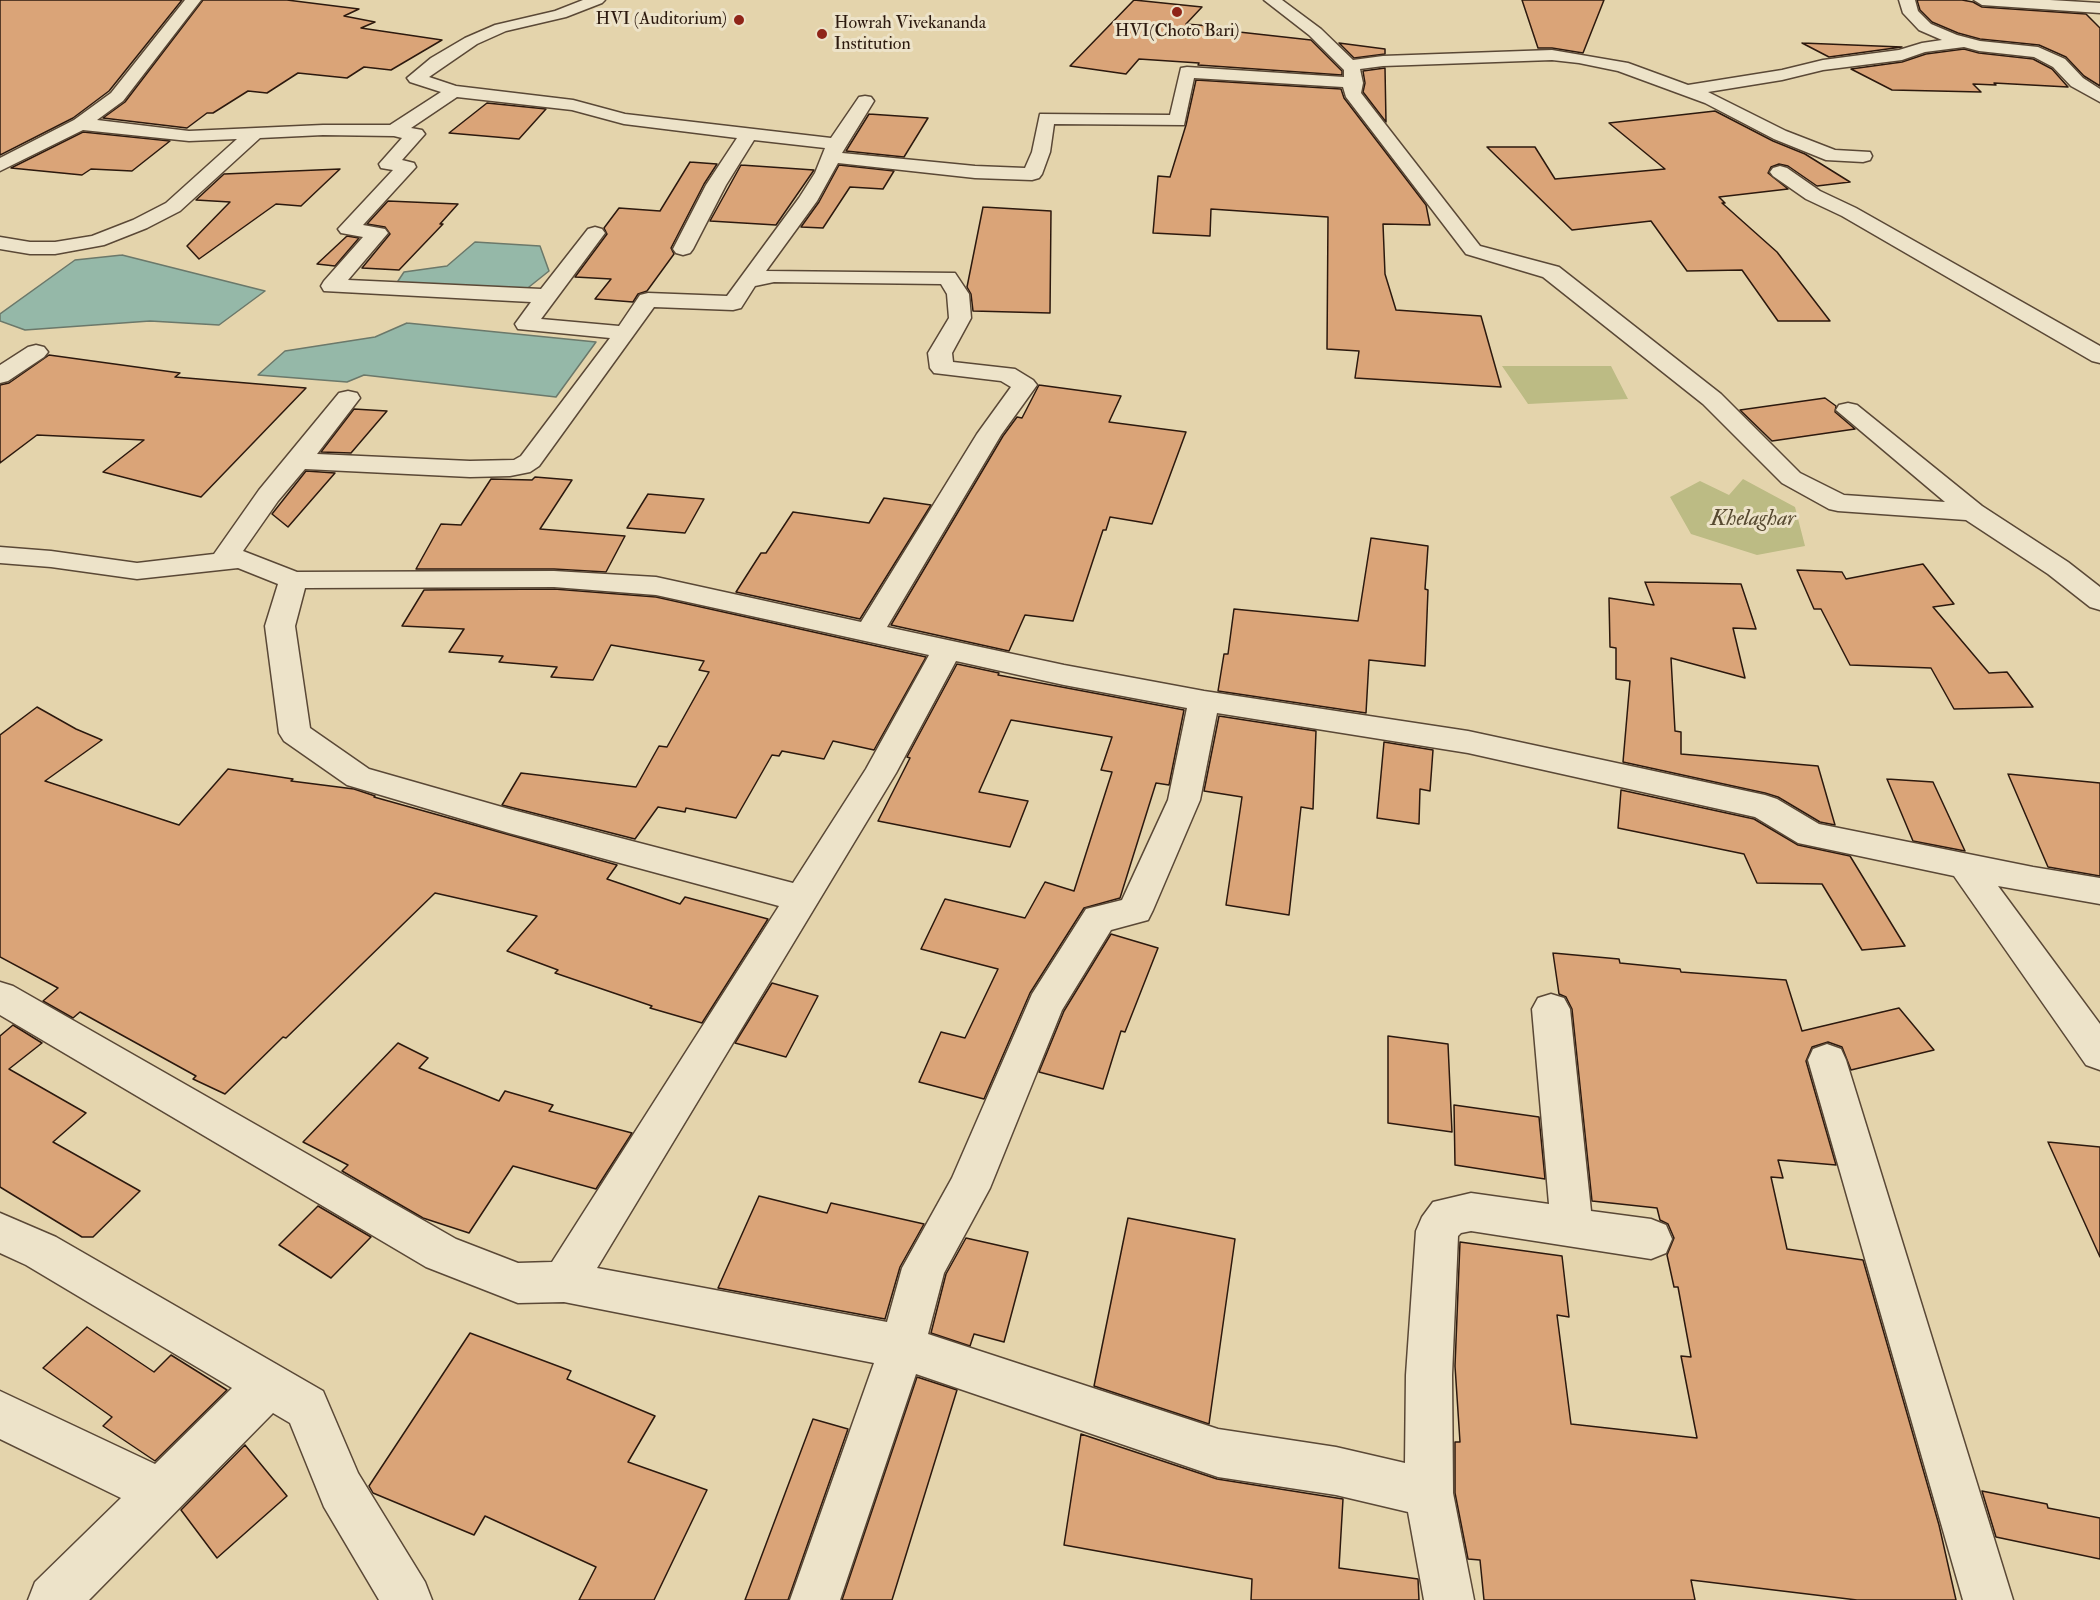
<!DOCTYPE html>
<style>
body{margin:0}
canvas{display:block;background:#e4d4ac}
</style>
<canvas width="2100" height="1600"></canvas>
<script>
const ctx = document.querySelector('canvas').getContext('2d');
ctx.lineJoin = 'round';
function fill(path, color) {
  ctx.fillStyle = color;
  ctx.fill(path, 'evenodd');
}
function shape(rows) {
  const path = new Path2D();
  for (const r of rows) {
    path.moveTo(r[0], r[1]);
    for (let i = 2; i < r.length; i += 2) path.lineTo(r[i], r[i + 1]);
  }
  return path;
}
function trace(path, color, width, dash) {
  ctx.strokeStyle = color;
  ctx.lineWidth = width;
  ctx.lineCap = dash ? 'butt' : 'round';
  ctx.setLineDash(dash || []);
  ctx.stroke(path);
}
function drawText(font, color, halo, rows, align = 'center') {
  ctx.font = font + ' "IM FELL Double Pica",serif';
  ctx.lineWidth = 6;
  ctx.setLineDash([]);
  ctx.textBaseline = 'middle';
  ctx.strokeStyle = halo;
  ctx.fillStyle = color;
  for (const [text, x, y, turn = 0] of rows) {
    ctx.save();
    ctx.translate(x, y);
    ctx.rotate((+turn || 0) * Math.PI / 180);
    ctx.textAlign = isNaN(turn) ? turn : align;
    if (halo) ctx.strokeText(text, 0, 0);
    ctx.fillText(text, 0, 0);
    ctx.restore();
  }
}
const green = shape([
 [1502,366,1611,366,1628,399,1528,404],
 [1743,479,1795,507,1805,546,1757,555,1691,534,1670,497,1700,481,1729,495]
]);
const water = shape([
 [475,242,540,246,549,271,524,291,392,290,404,272,447,266,475,242],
 [122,255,265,291,219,325,150,321,25,330,0,321,0,314,75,260,122,255],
 [407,323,596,342,556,397,364,375,347,382,258,375,285,351,375,337,407,323]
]);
const building = shape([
 [0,0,182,0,109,91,73,118,0,155,0,0],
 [203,0,287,0,359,9,344,16,375,22,361,28,442,40,391,70,364,67,347,78,298,73,267,93,248,91,213,113,207,113,187,128,103,118,125,102,203,0],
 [1134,0,1202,7,1186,24,1222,27,1221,30,1311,40,1342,71,1342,75,1198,65,1199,63,1139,59,1126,74,1070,66,1134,0],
 [1522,0,1604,0,1583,53,1552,48,1538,48,1522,0],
 [1917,0,1962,0,1973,2,1982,7,2086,14,2100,28,2100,86,2084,76,2066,57,2039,45,1980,39,1958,33,1932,22,1920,10,1917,0],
 [1339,43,1385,49,1385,54,1354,58,1339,43],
 [1802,43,1902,47,1829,57,1802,43],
 [1964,49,1979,53,2033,59,2052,69,2068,87,1994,83,1996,85,1973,84,1981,92,1892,90,1851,69,1902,62,1926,54,1964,49],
 [1385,68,1386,122,1363,92,1365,83,1363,71,1385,68],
 [1196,80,1341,89,1344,98,1426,205,1430,225,1383,224,1385,274,1396,310,1481,316,1501,387,1355,378,1359,351,1327,349,1328,217,1211,209,1210,236,1153,233,1158,176,1170,177,1186,125,1196,80],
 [487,103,546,109,519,139,449,133,487,103],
 [1715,111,1773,141,1805,154,1850,182,1817,186,1788,166,1779,164,1771,167,1768,173,1788,189,1719,197,1725,203,1722,203,1777,252,1830,321,1778,321,1742,270,1687,271,1651,221,1572,230,1487,147,1535,147,1555,179,1665,169,1609,123,1715,111],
 [869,114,928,118,904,157,846,151,869,114],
 [83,132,170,141,132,171,91,169,82,175,11,168,83,132],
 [690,162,717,164,704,184,671,248,674,254,647,291,638,294,633,302,595,299,611,279,575,277,607,234,604,228,619,208,660,211,690,162],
 [741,165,814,170,776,225,710,221,741,165],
 [839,165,894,171,883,189,850,187,823,228,801,227,819,202,839,165],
 [340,169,301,206,276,204,199,259,187,246,230,202,196,200,224,174,340,169],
 [388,201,458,204,440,224,443,224,399,270,362,268,390,234,385,227,367,224,388,201],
 [983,207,1051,211,1050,313,973,311,971,294,967,287,983,207],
 [347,236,359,238,335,266,317,264,347,236],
 [49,355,180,373,175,377,306,388,201,497,103,472,144,440,37,435,0,463,0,385,9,383,49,355],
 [1039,385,1121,396,1109,422,1186,432,1152,524,1110,517,1106,530,1103,530,1073,621,1025,615,1009,651,891,625,1003,436,1017,417,1022,418,1039,385],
 [1825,398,1836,406,1835,412,1855,429,1772,441,1740,410,1825,398],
 [354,409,387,411,351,453,321,452,354,409],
 [306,471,335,473,288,527,272,514,306,471],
 [535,477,572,480,540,529,625,536,606,572,554,569,416,569,441,524,461,525,491,479,532,480,535,477],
 [648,494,704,499,685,533,627,528,648,494],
 [884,498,931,505,860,619,736,592,761,553,766,553,793,512,869,523,884,498],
 [1371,538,1428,546,1425,589,1428,590,1425,666,1369,660,1366,713,1218,691,1224,654,1228,654,1234,609,1358,621,1371,538],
 [1923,564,1954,604,1933,607,1989,673,2007,672,2033,707,1954,709,1931,668,1850,665,1821,609,1814,609,1797,570,1842,572,1846,579,1923,564],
 [1645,582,1741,584,1756,629,1733,628,1745,678,1671,658,1675,731,1681,732,1681,754,1818,766,1835,825,1820,822,1778,797,1765,793,1623,762,1630,681,1616,679,1616,648,1610,647,1609,598,1654,605,1645,582],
 [554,589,656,597,926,657,874,750,833,741,824,759,782,751,779,756,772,755,736,818,686,808,685,812,658,807,635,839,502,805,521,773,636,787,659,746,667,747,709,672,699,670,704,661,611,645,593,680,551,677,557,667,499,662,503,656,449,652,464,629,402,626,424,590,554,589],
 [957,664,999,673,998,675,1184,710,1169,785,1156,783,1120,898,1084,908,1030,993,984,1099,919,1082,941,1032,965,1038,998,969,921,949,945,899,1025,918,1045,882,1074,891,1112,772,1101,770,1112,737,1011,720,979,792,1028,801,1010,847,878,821,910,758,907,757,957,664],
 [37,707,76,729,102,740,45,781,179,825,228,769,293,779,291,781,354,789,375,796,374,797,617,865,607,879,680,904,685,897,768,919,702,1023,650,1008,652,1006,555,973,558,970,507,951,537,916,435,893,286,1038,283,1037,225,1094,193,1079,196,1076,80,1012,73,1018,43,1001,58,988,0,957,0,735,37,707],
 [1219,716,1316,731,1313,809,1301,807,1289,915,1226,905,1242,797,1204,791,1219,716],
 [1384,742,1433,750,1430,791,1420,789,1419,824,1377,818,1384,742],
 [2008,774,2100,783,2100,876,2048,867,2008,774],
 [1887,779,1933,782,1965,851,1913,841,1887,779],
 [1621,790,1754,819,1798,845,1850,856,1905,946,1862,950,1822,884,1757,883,1744,854,1618,828,1621,790],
 [1111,934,1158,948,1125,1032,1121,1031,1103,1089,1039,1072,1064,1011,1111,934],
 [1553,953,1619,959,1620,963,1680,969,1681,972,1786,980,1802,1031,1899,1008,1934,1050,1851,1070,1842,1047,1828,1042,1812,1047,1806,1061,1836,1165,1778,1160,1783,1178,1771,1177,1787,1249,1863,1260,1939,1525,1956,1600,1857,1600,1691,1580,1695,1600,1484,1600,1480,1560,1468,1559,1455,1493,1455,1442,1460,1442,1455,1366,1460,1242,1562,1256,1569,1317,1557,1315,1571,1424,1697,1438,1681,1356,1691,1357,1678,1287,1674,1287,1667,1255,1674,1238,1668,1224,1660,1220,1657,1208,1592,1201,1572,1009,1566,997,1559,994,1553,953],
 [772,983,818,996,786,1057,735,1043,772,983],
 [13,1025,42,1043,9,1069,86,1113,53,1142,140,1191,93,1237,82,1237,0,1187,0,1036,13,1025],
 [1388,1036,1448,1044,1452,1132,1388,1123,1388,1036],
 [398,1043,428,1058,419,1068,499,1101,505,1091,553,1105,549,1111,632,1133,596,1189,513,1166,469,1233,423,1218,342,1171,348,1165,303,1142,398,1043],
 [1454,1105,1539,1117,1545,1179,1455,1165,1454,1105],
 [2048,1142,2100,1147,2100,1257,2048,1142],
 [759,1196,827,1213,831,1203,924,1224,900,1267,885,1319,718,1288,759,1196],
 [318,1206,371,1237,331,1278,279,1245,318,1206],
 [1128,1218,1235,1239,1209,1424,1094,1386,1128,1218],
 [966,1238,1028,1252,1004,1342,974,1334,970,1346,931,1333,946,1274,966,1238],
 [87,1327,154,1372,171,1355,227,1390,155,1461,103,1426,112,1417,43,1368,87,1327],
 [470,1333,571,1371,567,1379,655,1416,628,1462,707,1490,654,1600,579,1600,596,1567,485,1516,474,1535,373,1493,369,1486,470,1333],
 [917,1377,957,1390,892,1600,842,1600,917,1377],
 [813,1419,848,1429,788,1600,745,1600,813,1419],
 [1081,1434,1217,1479,1343,1499,1339,1568,1418,1579,1419,1600,1251,1600,1252,1579,1064,1545,1081,1434],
 [245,1445,287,1496,217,1558,181,1510,245,1445],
 [1982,1491,2047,1504,2048,1508,2100,1518,2100,1559,1996,1537,1982,1491]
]);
const minor = shape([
 [185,0,201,0,123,101,97,120,189,131,323,125,390,125,441,92,410,82,407,78,431,58,465,38,495,25,555,11,583,0,605,0,602,3,566,17,506,31,477,44,429,77,456,86,573,100,625,114,831,138,859,97,865,96,871,97,874,101,842,153,975,166,1025,168,1032,152,1040,114,1170,115,1181,68,1187,67,1344,77,1344,70,1309,35,1264,0,1282,0,1321,29,1353,60,1383,56,1552,50,1628,63,1688,85,1782,70,1823,60,1899,50,1922,43,1942,40,1919,30,1903,13,1899,0,1915,0,1918,11,1931,24,1957,35,1980,41,2038,47,2065,59,2083,78,2100,89,2100,102,2071,86,2053,67,2034,57,1979,51,1964,47,1925,52,1902,60,1823,70,1782,80,1708,92,1786,131,1835,150,1870,152,1872,156,1870,160,1863,162,1826,160,1774,139,1705,103,1618,71,1579,63,1552,60,1383,66,1360,69,1363,83,1361,93,1480,246,1559,267,1721,394,1800,473,1844,495,1945,502,1836,410,1839,405,1848,403,1857,405,1982,506,2068,562,2100,587,2100,610,2090,607,2048,574,1966,520,1838,511,1829,509,1782,483,1703,404,1543,277,1466,254,1346,97,1343,87,1194,78,1184,125,1054,124,1050,152,1042,174,1039,178,1032,180,975,178,838,163,817,201,766,271,955,273,969,294,971,318,952,353,953,362,1015,369,1033,380,1037,385,1001,435,887,627,1064,665,1204,691,1468,731,1765,795,1777,799,1819,824,2033,867,2100,878,2100,904,1998,886,2100,1024,2100,1070,2086,1065,1954,876,1798,843,1755,817,1468,753,1217,713,1200,800,1153,910,1148,920,1111,930,1062,1010,990,1188,944,1273,928,1334,1218,1429,1336,1447,1405,1463,1406,1375,1416,1231,1422,1217,1433,1202,1471,1193,1549,1204,1532,1009,1538,998,1551,994,1564,998,1570,1009,1591,1211,1651,1219,1666,1225,1672,1239,1666,1253,1651,1259,1471,1231,1461,1233,1458,1236,1452,1375,1453,1493,1474,1600,1424,1600,1408,1512,1336,1495,1218,1477,916,1374,840,1600,790,1600,874,1363,564,1302,518,1303,426,1267,0,1015,0,982,13,986,456,1239,518,1263,552,1262,779,906,509,833,347,785,284,741,279,733,265,626,278,584,238,568,137,579,51,567,0,563,0,547,51,551,137,563,214,554,259,490,339,393,348,391,357,393,360,398,317,454,470,461,514,460,521,456,610,338,518,329,515,324,531,302,324,291,321,286,324,281,363,237,341,233,338,229,393,170,381,168,379,164,402,138,394,136,323,135,260,138,180,211,147,228,104,245,55,254,30,254,0,249,0,237,30,242,55,242,92,236,133,220,166,203,237,139,189,141,83,130,0,171,0,158,74,120,111,93,185,0],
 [457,97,572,110,624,124,737,138,706,185,673,249,676,253,683,255,690,253,693,249,726,185,754,140,825,148,815,173,799,198,727,296,648,293,640,295,619,326,541,319,605,233,602,229,595,227,588,229,541,289,348,280,388,233,385,229,363,225,416,167,414,163,402,160,425,134,422,130,411,128,457,97],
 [774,282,941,284,947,294,949,318,928,353,930,368,934,373,1001,381,1011,387,977,434,861,622,656,577,554,571,297,572,243,551,278,501,305,469,470,477,510,476,530,472,539,466,654,307,733,310,741,308,755,286,774,282],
 [554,587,656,595,929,655,866,769,793,883,509,809,369,769,310,728,295,626,305,588,554,587],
 [956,661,1064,685,1187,708,1168,800,1122,900,1086,909,1032,994,952,1178,902,1268,887,1322,597,1268,896,773,956,661],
 [1974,0,2050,0,2100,3,2100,13,1982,5,1974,0],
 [1780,166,1787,168,1820,191,1856,208,2100,346,2100,363,2092,361,1842,216,1806,199,1773,176,1770,172,1773,168,1780,166],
 [36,345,44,347,48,352,44,357,8,381,0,383,0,365,28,347,36,345],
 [1827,1044,1841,1049,1846,1060,2013,1600,1963,1600,1808,1060,1813,1049,1827,1044],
 [0,1213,56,1237,323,1391,358,1473,425,1582,432,1600,379,1600,324,1507,290,1423,273,1413,89,1600,28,1600,35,1582,121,1498,0,1439,0,1391,155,1464,232,1388,26,1265,0,1253,0,1213]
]);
const markers = [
 [1177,12,6,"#8f2418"],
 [739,20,6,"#8f2418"],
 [822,34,6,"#8f2418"]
];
const farPoinames = [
 ["HVI (Auditorium)",727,20],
 ["Howrah Vivekananda",834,24,"left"],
 ["Institution",834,45,"left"],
 ["HVI(Choto Bari)",1177,32,"center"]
];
const parkNames = [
 ["Khelaghar",1753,520]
];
fill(green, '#bcbb84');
fill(water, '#95b8a8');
trace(water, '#6b786a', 1.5);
fill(building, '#daa478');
trace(building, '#2c190e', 1.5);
trace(minor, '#5a4836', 3);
fill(minor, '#ede3c9');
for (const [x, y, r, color] of markers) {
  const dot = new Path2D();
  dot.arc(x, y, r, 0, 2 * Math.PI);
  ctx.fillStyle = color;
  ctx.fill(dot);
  trace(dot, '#ede3c9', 2);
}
drawText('18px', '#2c190e', '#ede3c9', farPoinames, 'right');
drawText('italic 22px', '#574a31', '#ede3c9', parkNames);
</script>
